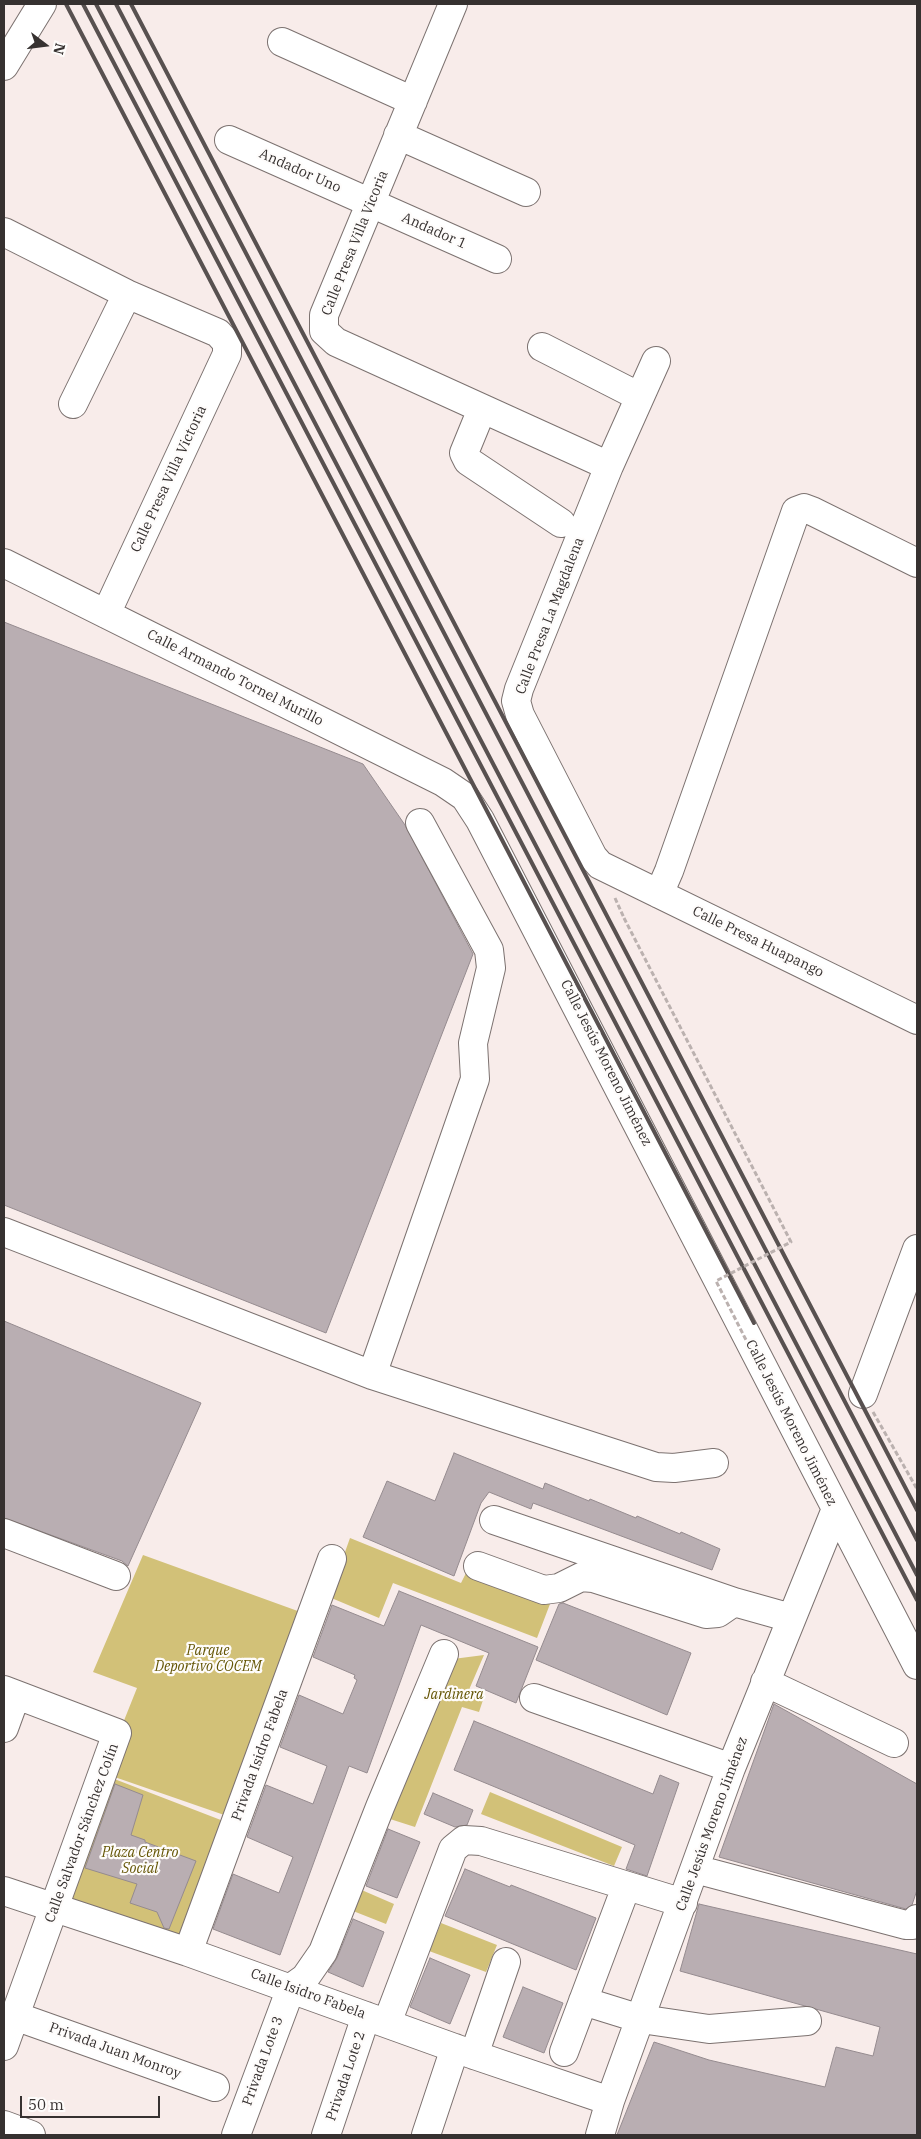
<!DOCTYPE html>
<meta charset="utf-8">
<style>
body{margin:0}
#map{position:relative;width:921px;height:2139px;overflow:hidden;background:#f8ecea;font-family:"IBM Plex Serif",serif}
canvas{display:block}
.frame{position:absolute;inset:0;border:5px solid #363130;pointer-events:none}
.north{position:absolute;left:20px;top:20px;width:50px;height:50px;-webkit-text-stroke:4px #fefcfb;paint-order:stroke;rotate:105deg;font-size:14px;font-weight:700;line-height:20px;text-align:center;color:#363130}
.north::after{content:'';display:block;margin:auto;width:18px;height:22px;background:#363130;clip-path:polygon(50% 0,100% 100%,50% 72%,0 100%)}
.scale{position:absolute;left:20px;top:2096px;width:140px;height:22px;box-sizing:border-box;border:2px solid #363130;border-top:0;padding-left:6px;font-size:15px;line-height:18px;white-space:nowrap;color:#363130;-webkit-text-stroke:4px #fefcfb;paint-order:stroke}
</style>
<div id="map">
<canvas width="921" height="2139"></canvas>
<div class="frame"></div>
<div class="north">N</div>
<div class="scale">50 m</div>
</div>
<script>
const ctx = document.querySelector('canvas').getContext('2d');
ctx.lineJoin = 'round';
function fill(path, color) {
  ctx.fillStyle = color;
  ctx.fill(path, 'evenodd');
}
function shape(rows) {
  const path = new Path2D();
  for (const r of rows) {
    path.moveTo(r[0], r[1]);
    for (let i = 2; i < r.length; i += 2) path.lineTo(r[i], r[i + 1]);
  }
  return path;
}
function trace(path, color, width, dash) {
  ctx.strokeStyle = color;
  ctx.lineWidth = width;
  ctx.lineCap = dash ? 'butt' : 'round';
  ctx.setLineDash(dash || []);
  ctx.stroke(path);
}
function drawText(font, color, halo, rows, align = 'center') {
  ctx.font = font + ' "IBM Plex Serif",serif';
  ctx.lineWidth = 4.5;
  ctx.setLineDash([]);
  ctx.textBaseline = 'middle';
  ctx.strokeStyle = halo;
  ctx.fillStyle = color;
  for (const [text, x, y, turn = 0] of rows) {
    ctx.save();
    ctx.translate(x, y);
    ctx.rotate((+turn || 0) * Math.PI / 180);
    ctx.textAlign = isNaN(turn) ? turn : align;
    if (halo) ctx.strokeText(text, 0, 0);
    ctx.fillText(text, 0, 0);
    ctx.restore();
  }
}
const green = shape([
 [350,1538,461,1583,466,1573,550,1604,537,1638,393,1583,379,1618,329,1597],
 [143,1555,306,1614,230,1817,103,1773,137,1688,93,1672],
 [484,1655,468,1692,484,1697,479,1712,462,1707,415,1827,390,1819,453,1659],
 [104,1775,226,1822,178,1953,49,1909],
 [490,1792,622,1847,614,1866,481,1814],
 [357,1888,394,1904,386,1924,348,1909],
 [441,1923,497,1945,486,1972,429,1951]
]);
const building = shape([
 [4,622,363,764,405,825,473,954,326,1333,4,1205,4,622],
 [4,1321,201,1403,128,1566,122,1561,4,1518,4,1321],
 [454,1453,543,1489,545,1483,589,1501,590,1499,636,1518,637,1516,680,1534,681,1532,720,1549,712,1570,533,1503,531,1509,489,1492,481,1503,454,1576,363,1537,387,1481,435,1501,454,1453],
 [399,1591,538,1647,516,1703,476,1686,489,1653,421,1625,367,1773,349,1766,280,1955,213,1929,233,1874,279,1893,293,1857,247,1837,266,1785,313,1804,327,1766,280,1747,299,1695,343,1714,357,1680,354,1678,355,1675,313,1657,332,1605,384,1626,399,1591],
 [563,1603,691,1653,667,1715,536,1660,559,1604,563,1603],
 [774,1704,917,1784,917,1890,912,1905,906,1909,719,1857,774,1704],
 [474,1721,653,1794,660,1775,679,1783,647,1876,626,1869,635,1845,454,1770,474,1721],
 [115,1784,143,1795,131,1835,145,1840,145,1842,196,1861,169,1929,164,1928,157,1912,130,1903,137,1884,85,1868,115,1784],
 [433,1793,473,1810,467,1825,455,1827,424,1814,433,1793],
 [388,1829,420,1842,397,1898,366,1886,388,1829],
 [465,1869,510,1887,511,1885,596,1918,576,1970,445,1916,465,1869],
 [699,1904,917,1954,917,2135,617,2135,654,2042,709,2060,825,2087,836,2047,873,2056,880,2027,680,1971,699,1904],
 [353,1919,384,1932,363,1987,328,1972,337,1958,353,1919],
 [430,1958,470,1975,450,2024,410,2007,430,1958],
 [523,1987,563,2003,544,2053,503,2037,523,1987]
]);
const path = shape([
 [615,898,624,918],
 [873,1412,917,1489]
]);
const minor = shape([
 [453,4,324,315,324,331,336,342,609,466],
 [282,42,413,101],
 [4,66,42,4],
 [398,135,526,192],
 [229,140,497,259],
 [4,232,127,294,218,333,227,343,227,354,106,614],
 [542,347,640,397],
 [656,361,609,466,519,689,516,701,520,715,593,857,600,865,917,1020],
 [73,404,127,294],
 [482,409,464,453,468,461,561,523],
 [4,563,443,782,465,797,480,820,917,1665],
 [659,894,669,871,796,511,804,508,812,511,917,563],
 [4,1232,372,1375,656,1467,674,1468,714,1463],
 [372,1375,475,1079,473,1043,491,968,489,950,420,823],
 [863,1394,917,1249],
 [494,1520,734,1602,791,1618],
 [4,1533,116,1576],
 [478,1566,544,1590,559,1588,581,1577,593,1578,706,1614,718,1613,734,1602],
 [765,1682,894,1743],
 [4,1690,117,1733,4,2046],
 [534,1698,731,1768],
 [4,1728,16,1695],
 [695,1869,906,1925,913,1925,917,1919],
 [4,1891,188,1952,474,2055,610,2101],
 [188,1952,332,1559],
 [583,2001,641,2019,709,2029,807,2021],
 [15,2016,215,2087],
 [387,2023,453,1849,464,1840,481,1841,683,1903],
 [564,2052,626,1887],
 [474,2055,506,1962],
 [4,2125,31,2135],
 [236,2135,291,1988,305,1978,323,1952,380,1807,444,1654],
 [326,2135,366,2016],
 [426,2135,455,2048],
 [600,2135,610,2101,731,1768,836,1509]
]);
const rail = shape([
 [66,4,754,1323],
 [83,4,917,1600],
 [96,4,917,1575],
 [116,4,917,1540],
 [131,4,917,1510]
]);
const pathBridge = shape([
 [624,918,791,1242,716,1281,800,1446]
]);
const streetNames = [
 ["Andador Uno",300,171,24],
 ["Andador 1",434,231,24],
 ["Calle Presa Villa Vicoria",355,243,-68],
 ["Calle Presa Villa Victoria",169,479,-65],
 ["Calle Presa La Magdalena",550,616,-69],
 ["Calle Armando Tornel Murillo",235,678,27],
 ["Calle Presa Huapango",758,942,26],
 ["Calle Jesús Moreno Jiménez",606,1063,63],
 ["Calle Jesús Moreno Jiménez",791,1423,63],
 ["Privada Isidro Fabela",260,1755,-70],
 ["Calle Jesús Moreno Jiménez",712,1824,-70],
 ["Calle Salvador Sánchez Colín",82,1833,-70],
 ["Calle Isidro Fabela",308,1994,20],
 ["Privada Juan Monroy",115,2051,20],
 ["Privada Lote 3",263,2061,-70],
 ["Privada Lote 2",346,2076,-71]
];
const parkNames = [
 ["Parque",208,1651],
 ["Deportivo COCEM",208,1667],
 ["Jardinera",454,1695],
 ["Plaza Centro",140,1853],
 ["Social",140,1869]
];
fill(green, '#d2c178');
fill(building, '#b9aeb2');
trace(building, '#958b8f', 1);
trace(minor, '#7c7270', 30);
trace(path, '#bbb1af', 3, [5, 2.5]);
trace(minor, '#fff', 28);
trace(rail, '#585150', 4);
trace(pathBridge, '#bbb1af', 3, [5, 2.5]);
drawText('14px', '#363130', '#fefcfb', streetNames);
drawText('italic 14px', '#635403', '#fefcfb', parkNames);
</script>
